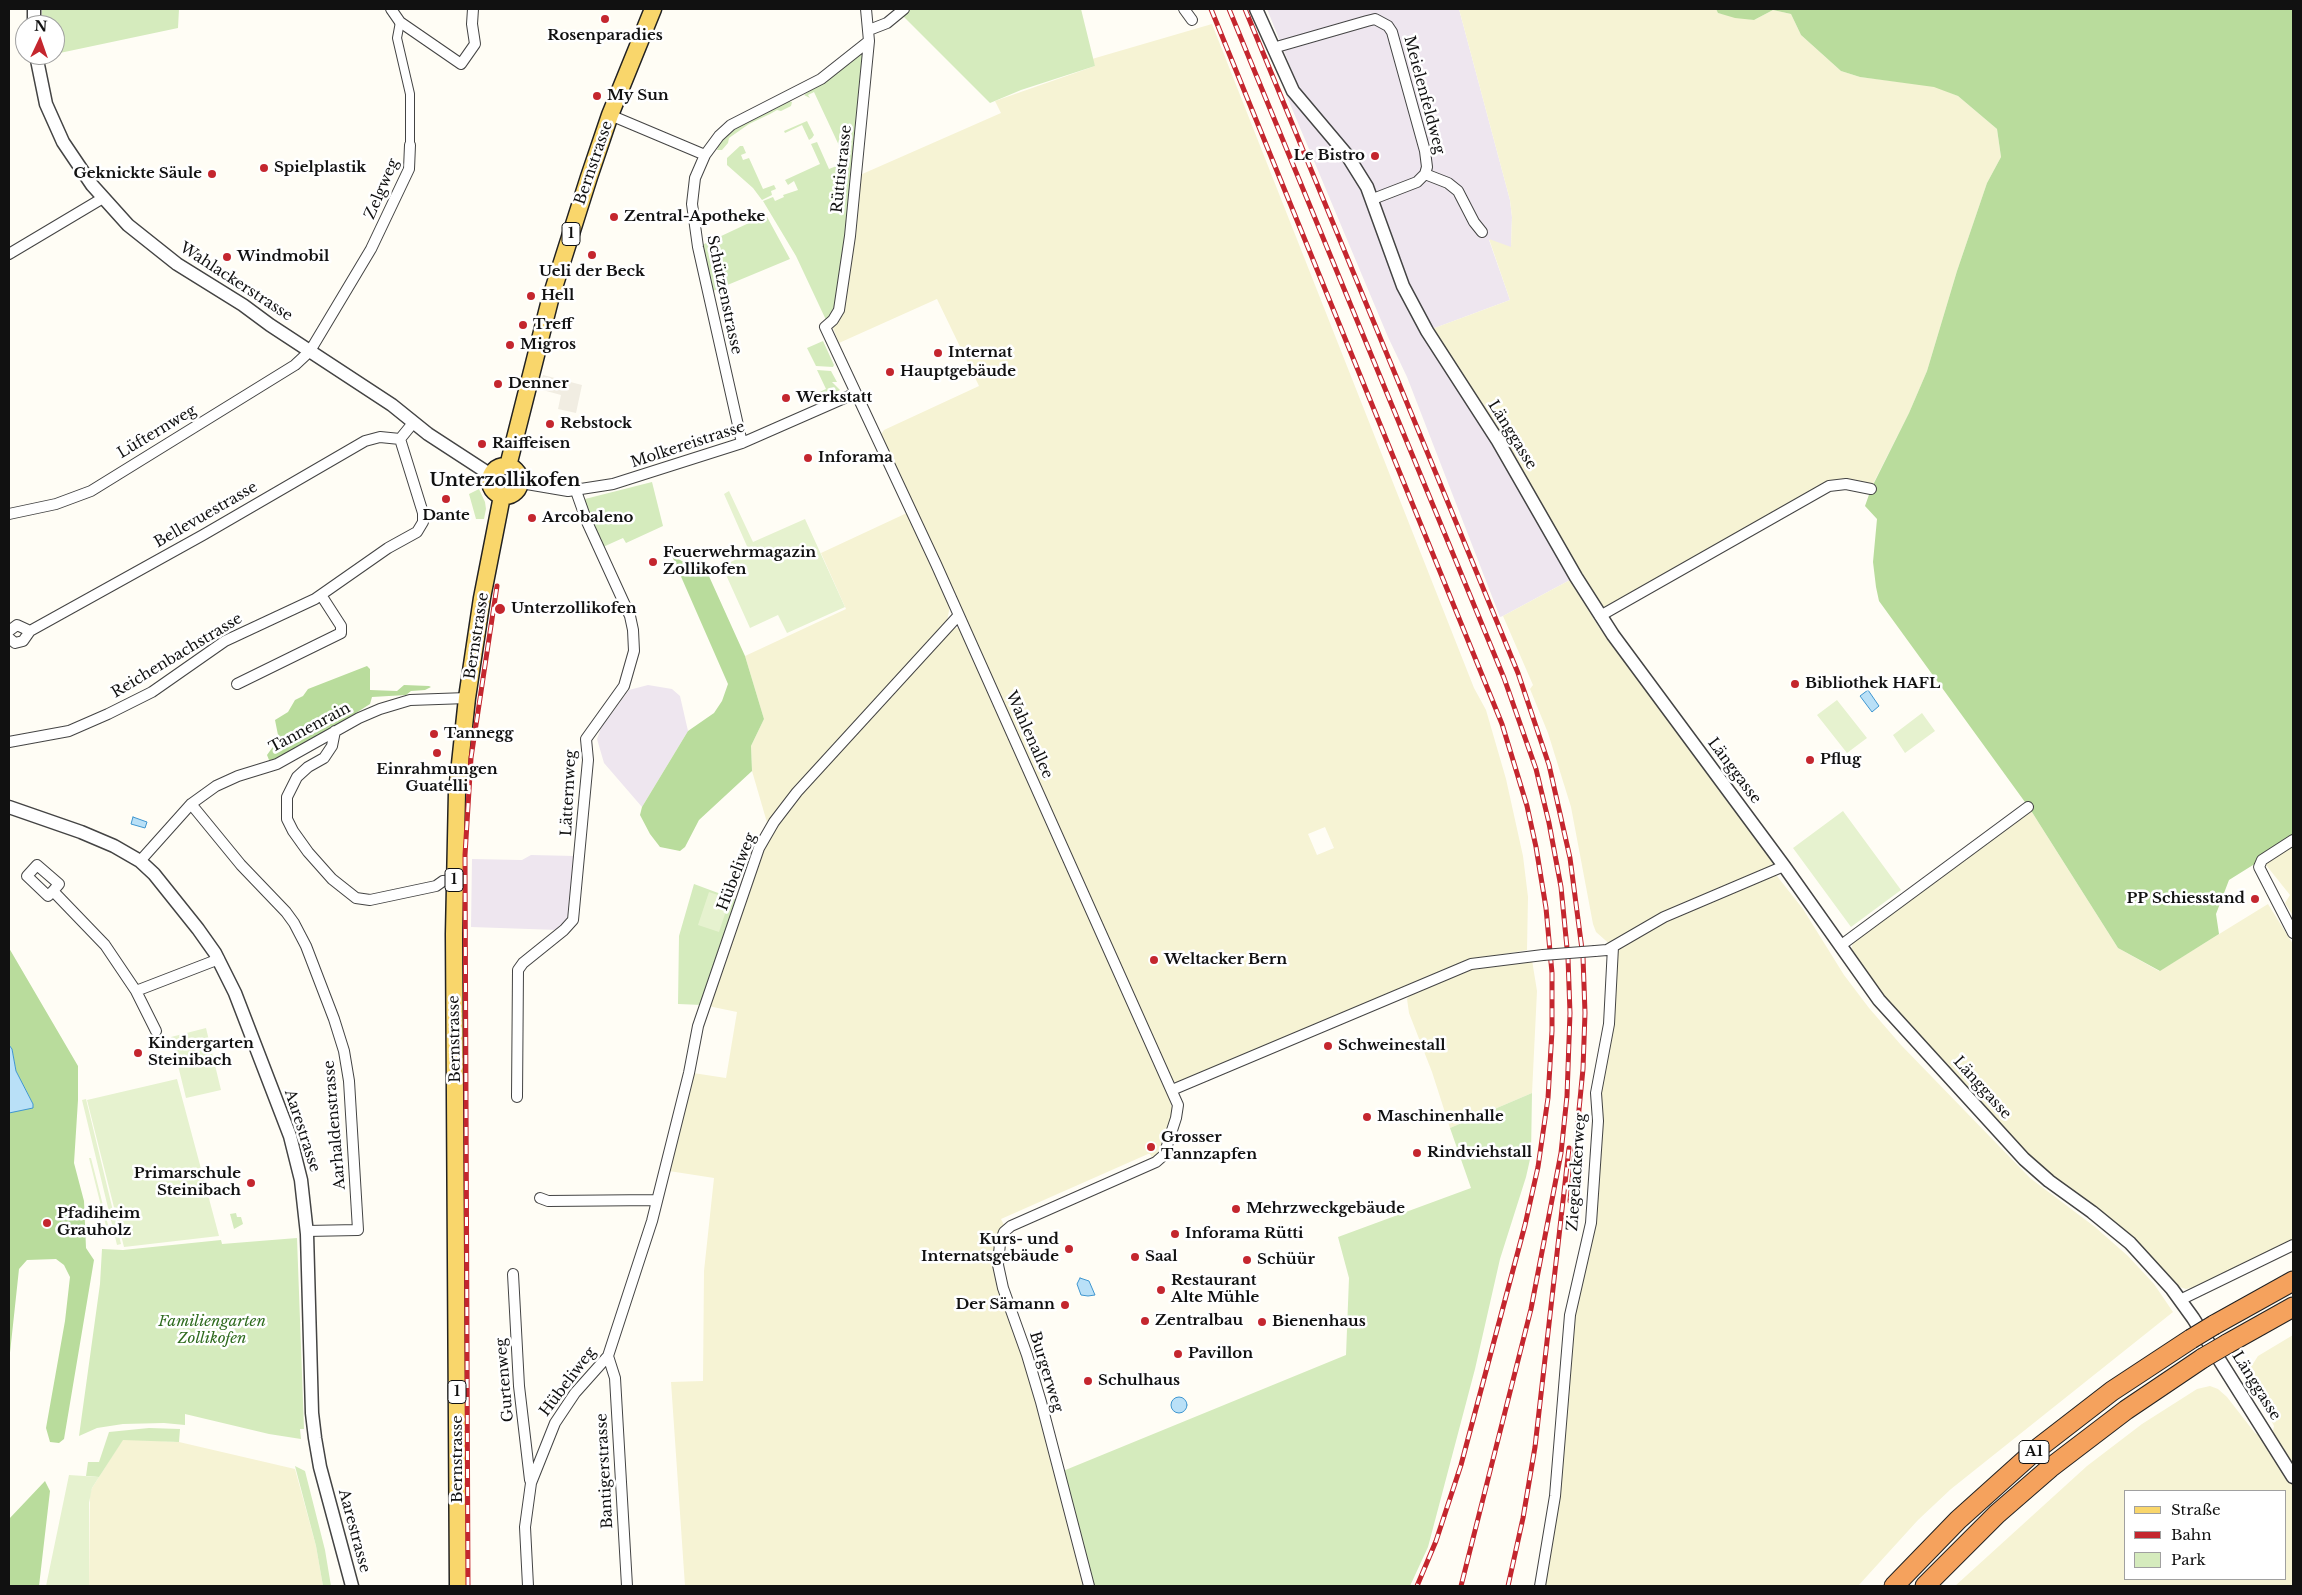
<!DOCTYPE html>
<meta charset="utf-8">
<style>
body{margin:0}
#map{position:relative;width:2302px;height:1595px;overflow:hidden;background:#fffdf5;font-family:"Libre Baskerville",serif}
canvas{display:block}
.frame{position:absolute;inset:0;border:10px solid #111;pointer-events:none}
.legend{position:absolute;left:2124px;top:1490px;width:162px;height:90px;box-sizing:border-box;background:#fff;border:1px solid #a0a0a0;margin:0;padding:6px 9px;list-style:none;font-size:15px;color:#111}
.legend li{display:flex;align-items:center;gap:10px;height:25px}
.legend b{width:25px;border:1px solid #a0a0a0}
.north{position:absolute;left:15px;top:15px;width:50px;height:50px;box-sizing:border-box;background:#fff;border:1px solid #a0a0a0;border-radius:50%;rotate:3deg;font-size:14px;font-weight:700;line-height:20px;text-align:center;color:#111}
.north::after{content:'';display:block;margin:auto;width:18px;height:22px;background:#c4262e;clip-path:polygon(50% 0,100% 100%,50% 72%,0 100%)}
</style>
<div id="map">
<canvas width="2302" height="1595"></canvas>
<div class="frame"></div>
<ul class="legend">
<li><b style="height:6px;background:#f9d66b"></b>Straße</li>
<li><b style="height:6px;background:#c4262e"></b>Bahn</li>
<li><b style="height:14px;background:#d5ebbd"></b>Park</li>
</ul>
<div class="north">N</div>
</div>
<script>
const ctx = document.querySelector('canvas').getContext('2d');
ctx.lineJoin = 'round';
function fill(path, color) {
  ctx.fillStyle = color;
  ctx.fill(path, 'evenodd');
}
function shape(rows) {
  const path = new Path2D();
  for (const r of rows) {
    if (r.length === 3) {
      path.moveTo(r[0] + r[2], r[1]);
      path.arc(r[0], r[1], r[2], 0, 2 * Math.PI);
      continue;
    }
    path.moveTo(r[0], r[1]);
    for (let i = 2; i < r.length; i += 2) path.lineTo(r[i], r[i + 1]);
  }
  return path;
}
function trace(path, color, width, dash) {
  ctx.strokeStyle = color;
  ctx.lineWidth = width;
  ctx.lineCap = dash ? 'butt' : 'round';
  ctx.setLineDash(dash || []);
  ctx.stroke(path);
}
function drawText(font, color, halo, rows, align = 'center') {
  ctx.font = font + ' "Libre Baskerville",serif';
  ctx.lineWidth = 5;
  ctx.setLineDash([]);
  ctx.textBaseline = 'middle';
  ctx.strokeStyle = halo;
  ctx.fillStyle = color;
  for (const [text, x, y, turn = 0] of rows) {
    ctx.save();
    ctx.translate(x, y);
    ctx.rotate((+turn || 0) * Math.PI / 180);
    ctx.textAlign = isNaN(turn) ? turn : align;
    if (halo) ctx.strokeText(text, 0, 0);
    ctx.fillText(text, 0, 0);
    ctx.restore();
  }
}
const industrial = shape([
 [1267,9,1459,9,1510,200,1512,217,1511,248,1489,240,1510,300,1424,332,1543,525,1570,580,1503,616,1500,617,1407,377,1388,337,1285,92,1281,76,1292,71],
 [648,685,672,689,680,696,688,731,642,807,604,763,597,739,601,728,629,690],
 [531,855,575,856,571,909,565,922,558,930,471,927,472,859,522,860]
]);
const farmland = shape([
 [1459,9,1716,9,1718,13,1754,20,1773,10,1791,14,1801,35,1841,71,1860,77,1934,86,1958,96,1997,129,2001,157,1987,183,1957,271,1927,371,1909,413,1872,486,1840,480,1606,607,1599,606,1525,474,1432,329,1510,300,1489,239,1511,247,1512,217,1510,200],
 [1212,24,1474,688,1486,710,1506,779,1523,856,1528,897,1527,950,1494,956,1179,1083,1172,1081,880,436,884,430,979,386,937,299,839,343,833,328,860,175,1001,113,995,101,1095,66,1092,59],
 [1325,827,1334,848,1317,855,1308,834],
 [909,512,950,606,947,621,768,826,752,771,751,746,764,719,745,656,846,609,821,553],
 [1570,580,1598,626,1774,859,1773,871,1803,909,1844,975,1869,1008,1901,1045,2030,1178,2095,1227,2128,1256,2154,1284,2173,1312,1951,1489,1918,1520,1858,1586,1540,1586,1565,1368,1588,1235,1613,947,1596,932,1593,924,1571,807,1548,733,1530,689,1533,685,1503,616],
 [954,628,958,628,962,633,1167,1092,1172,1108,1173,1113,1160,1153,1153,1159,1150,1154,1148,1154,1001,1219,1004,1225,998,1235,994,1249,994,1265,1024,1356,1086,1586,685,1586,671,1382,703,1381,704,1271,714,1178,669,1171,693,1073,726,1078,737,1012,708,1006,761,850,782,814],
 [2030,809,2118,948,2159,971,2268,904,2293,944,2293,1241,2198,1286,2186,1289,2180,1287,2031,1160,1990,1112,1884,999,1851,951,1853,942],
 [2293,840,2293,916,2285,903,2290,895,2262,860],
 [1532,960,1537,991,1532,1093,1450,1128,1432,1072,1409,1013,1407,999,1411,993,1462,970],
 [2293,1335,2293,1586,1955,1586,2087,1466,2142,1424,2197,1389,2210,1386,2218,1389,2227,1397,2255,1433,2271,1441,2274,1426,2252,1383,2249,1370,2258,1356],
 [2126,1491,2286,1491,2286,1579,2126,1579],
 [123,1439,179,1442,295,1469,316,1546,323,1586,89,1586,90,1495,92,1488]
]);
const green = shape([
 [42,9,179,9,178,28,55,54,55,25,42,25],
 [910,9,1081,9,1095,66,1021,90,990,103,902,15],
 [862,52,863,52,847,236,833,316,826,320,796,256,763,201,773,197,775,201,784,197,783,195,798,190,794,181,788,185,785,180,820,164,811,144,817,142,829,169,839,165,843,160,841,156,843,154,814,92,808,95,810,98,804,95],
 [788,101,792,102,791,106,781,111,777,110,770,114,749,124,729,138,728,143,722,150,717,150,720,142,734,130,747,121],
 [807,121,814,135,812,138,809,140,802,125,785,133,784,131],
 [740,146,743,146,746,153,741,155,743,160,749,158,763,189,774,185,776,189,771,191,772,195,762,200,753,188,727,165,727,158],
 [766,215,790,259,713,291,702,245],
 [823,341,834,365,833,367,816,366,807,348],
 [817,370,831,371,837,382,832,382,840,390,816,403,813,395,826,389],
 [652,482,663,526,626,543,623,538,603,547,585,505,585,499],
 [479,489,485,502,486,509,484,519,476,519,469,494],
 [694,884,737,900,702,1005,678,1004,679,936],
 [1532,1093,1531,1155,1526,1177,1500,1259,1475,1369,1428,1547,1410,1586,1092,1586,1063,1471,1346,1355,1349,1278,1338,1237,1471,1188,1450,1128],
 [236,1213,237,1217,241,1217,243,1224,234,1229,230,1214],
 [297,1238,304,1429,300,1429,301,1439,269,1434,185,1414,185,1425,164,1423,123,1424,97,1428,79,1436,100,1284,102,1249,123,1250,221,1240,222,1244],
 [149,1428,180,1429,179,1442,123,1440,99,1477,86,1476,88,1462,99,1462,109,1432],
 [295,1466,305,1471,325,1550,331,1586,323,1586,316,1546]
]);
const forest = shape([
 [1716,9,2293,9,2293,840,2229,880,2216,914,2219,934,2160,971,2118,948,2030,809,1879,601,1876,587,1873,562,1877,519,1865,506,1871,489,1909,413,1927,371,1957,271,1987,183,2001,157,1997,129,1958,96,1934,87,1860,77,1841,71,1801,35,1791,14,1773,10,1754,20,1735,18,1718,13],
 [672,556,708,574,745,656,764,719,751,746,752,771,699,820,685,847,680,851,660,847,650,834,640,815,642,807,688,731,714,713,722,701,728,684],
 [367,666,370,669,370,690,397,691,404,685,429,686,431,687,425,690,411,691,406,695,372,697,370,704,334,727,275,760,269,760,267,755,277,741,278,735,275,720,288,712,295,700,303,696,308,689],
 [9,948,78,1066,78,1100,74,1163,84,1201,86,1248,94,1260,64,1439,59,1443,50,1442,46,1428,65,1321,70,1277,64,1265,56,1259,27,1260,19,1269,9,1362,9,1113,33,1104,16,1071,12,1049,9,1045],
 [45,1481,50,1491,39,1586,9,1586,9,1519]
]);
const pitch = shape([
 [729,491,753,542,805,519,845,607,787,633,778,615,750,628,722,566,750,553,724,494],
 [1837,700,1867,738,1847,753,1817,715],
 [1922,713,1935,731,1905,753,1893,735],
 [1843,811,1901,890,1851,927,1793,848],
 [709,892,730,899,719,932,698,925],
 [206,1028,221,1090,186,1098,171,1037],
 [177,1079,219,1236,124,1247,87,1100],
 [86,1099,121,1244,117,1245,82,1100],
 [89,1158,91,1158,108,1225,106,1226],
 [69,1475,99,1477,92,1488,89,1503,89,1586,46,1586]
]);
const plaza = shape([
 [543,375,582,385,576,413,558,409,561,395,539,389]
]);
const water = shape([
 [1868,690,1879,706,1872,712,1860,696,1868,690],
 [133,817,147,822,145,828,131,824,133,817],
 [9,1045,12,1049,16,1071,33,1104,33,1108,9,1113,9,1045],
 [1080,1278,1089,1281,1095,1295,1088,1296,1081,1295,1077,1284,1080,1278],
 [1179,1405,8]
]);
const pedestrian = shape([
 [400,22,397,38,410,94,410,145]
]);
const minor = shape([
 [391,9,400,22,461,64,475,44,472,24,473,9],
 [866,9,869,41,850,236,839,310,833,320,825,327,936,564,1178,1105,1176,1118,1164,1155,1156,1162,1011,1226,1004,1232,1000,1243,998,1265,1003,1288,1027,1355,1041,1402,1089,1586],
 [1184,9,1192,20],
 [869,30,887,23,904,9],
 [1273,48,1367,21,1375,19,1388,26,1392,32,1425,151,1427,167,1425,174,1417,182,1373,199],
 [610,115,705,155],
 [1425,174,1448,183,1458,191,1474,222,1482,232],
 [9,254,103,198],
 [742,443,698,247,692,204,695,178,705,155,719,136,731,125,821,79,869,41],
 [521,483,568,491,613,484,742,443,856,393],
 [9,514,56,504,91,491,295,365,310,351,371,249,409,169,410,145],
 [1600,616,1829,486,1846,484,1871,489],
 [9,631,17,625,30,631],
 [9,638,15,643,23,641,30,631,203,535,365,441,380,437,400,439],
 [237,684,341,633,341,626,321,595],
 [335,731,332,746,324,758,308,767,297,777,287,797,287,819,293,831,308,852,332,879,356,898,370,900,436,886,443,881,454,880],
 [9,742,69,731,108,714,152,692,225,641,315,599,388,548,417,532,423,522,423,513,400,439,413,423],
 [191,804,241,865,286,912,294,923,306,946,334,1019,344,1051,349,1081,358,1230,306,1231],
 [2293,840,2262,860,2259,867,2293,933],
 [140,861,191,804,216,786,238,776,277,764,359,718,380,709,410,700,467,698],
 [53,891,48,896,27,876,37,865,59,884,53,891,105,945,136,991],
 [1840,946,2028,807],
 [1595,951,1607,950,1664,917,1784,866],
 [156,1031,136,991,219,959],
 [1172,1090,1471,964,1543,955],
 [517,1097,518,970,523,963,564,930,573,920,588,760,586,739,624,686,634,651,633,630,630,616,587,522,576,491],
 [540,1198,548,1201,657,1200],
 [513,1274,519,1386,530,1480],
 [2180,1300,2293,1245],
 [608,1356,615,1378,627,1586],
 [528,1586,525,1527,531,1483,555,1423,575,1393,608,1356,652,1221,689,1073,698,1026,759,848,774,822,797,792,958,616],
 [1540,1586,1555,1496,1570,1315,1591,1223,1598,1121,1596,1093,1609,1024,1613,947]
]);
const tertiary = shape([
 [34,9,34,25],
 [1256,9,1293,91,1347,155,1367,187,1403,286,1427,331,1498,441,1576,577,1613,635,1784,866,1879,1000,2024,1159,2049,1181,2092,1212,2130,1243,2172,1289,2193,1318,2293,1477],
 [36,55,46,104,63,142,92,185,128,225,177,264,243,305,270,325,392,405,428,434,491,475],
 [9,807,81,832,114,846,140,861,154,874,198,929,215,953,235,993,290,1136,301,1180,307,1234,312,1413,315,1438,320,1467,352,1586]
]);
const primary = shape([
 [505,481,15],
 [508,466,550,300,589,177,610,115,653,9],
 [458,1586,454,934,457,792,467,698,482,598,502,496]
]);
const motorway = shape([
 [2214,1325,2293,1281],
 [2227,1344,2293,1307],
 [1894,1586,1958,1520,2037,1449,2112,1391,2191,1339],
 [1925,1586,1997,1514,2050,1468,2126,1410,2203,1358]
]);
const rail = shape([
 [1211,9,1502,724,1527,806,1536,847,1546,908,1552,973,1552,1031,1548,1098,1538,1167,1525,1225,1461,1465,1436,1541,1417,1586],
 [1229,9,1504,678,1536,769,1549,823,1561,887,1568,958,1570,1013,1567,1096,1561,1153,1531,1309,1461,1586],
 [1245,9,1518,673,1549,765,1570,858,1583,957,1585,1013,1583,1069,1570,1201],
 [468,1586,465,855,471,758,497,586],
 [1508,1586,1523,1518,1535,1447,1569,1148]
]);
const minorBridge = shape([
 [1543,955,1595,951]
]);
const motorwayBridge = shape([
 [2191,1339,2214,1325],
 [2203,1358,2227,1344]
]);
const markers = [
 [605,19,5,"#c4262e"],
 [597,96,5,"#c4262e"],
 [1375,156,5,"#c4262e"],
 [264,168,5,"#c4262e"],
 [212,174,5,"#c4262e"],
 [614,217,5,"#c4262e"],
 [592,255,5,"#c4262e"],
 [227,257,5,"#c4262e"],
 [531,296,5,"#c4262e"],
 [523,325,5,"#c4262e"],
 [510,345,5,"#c4262e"],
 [938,353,5,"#c4262e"],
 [890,372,5,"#c4262e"],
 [498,384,5,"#c4262e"],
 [786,398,5,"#c4262e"],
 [550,424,5,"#c4262e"],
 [482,444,5,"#c4262e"],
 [808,458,5,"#c4262e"],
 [446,499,5,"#c4262e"],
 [532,518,5,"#c4262e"],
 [653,562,5,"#c4262e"],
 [500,609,6,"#c4262e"],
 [1795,684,5,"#c4262e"],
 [434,734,5,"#c4262e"],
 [437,753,5,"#c4262e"],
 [1810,760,5,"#c4262e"],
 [2255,899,5,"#c4262e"],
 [1154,960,5,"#c4262e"],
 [1328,1046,5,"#c4262e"],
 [138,1053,5,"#c4262e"],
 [1367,1117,5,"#c4262e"],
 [1151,1147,5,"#c4262e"],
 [1417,1153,5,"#c4262e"],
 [251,1183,5,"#c4262e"],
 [1236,1209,5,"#c4262e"],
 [47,1223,5,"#c4262e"],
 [1175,1234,5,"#c4262e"],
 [1069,1249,5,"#c4262e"],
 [1135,1257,5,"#c4262e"],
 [1247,1260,5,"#c4262e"],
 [1161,1290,5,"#c4262e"],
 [1065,1305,5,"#c4262e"],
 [1145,1321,5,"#c4262e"],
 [1262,1322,5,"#c4262e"],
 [1178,1354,5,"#c4262e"],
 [1088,1381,5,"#c4262e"]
];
const shields = [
 [571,234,18],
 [454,880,18],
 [457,1392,18],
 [2034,1452,30]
];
const shieldNames = [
 ["1",571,234],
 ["1",454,880],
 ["1",457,1392],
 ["A1",2034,1452]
];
const poiNames = [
 ["Rosenparadies",605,36,"center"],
 ["My Sun",607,96],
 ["Le Bistro",1365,156,"right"],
 ["Spielplastik",274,168],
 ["Geknickte Säule",202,174,"right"],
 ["Zentral-Apotheke",624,217],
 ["Windmobil",237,257],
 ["Ueli der Beck",592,272,"center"],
 ["Hell",541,296],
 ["Treff",533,325],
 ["Migros",520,345],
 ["Internat",948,353],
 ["Hauptgebäude",900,372],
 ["Denner",508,384],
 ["Werkstatt",796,398],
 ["Rebstock",560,424],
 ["Raiffeisen",492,444],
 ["Inforama",818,458],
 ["Dante",446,516,"center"],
 ["Arcobaleno",542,518],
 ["Feuerwehrmagazin",663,553],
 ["Zollikofen",663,570],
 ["Unterzollikofen",511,609],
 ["Bibliothek HAFL",1805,684],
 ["Tannegg",444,734],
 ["Pflug",1820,760],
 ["Einrahmungen",437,770,"center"],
 ["Guatelli",437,787,"center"],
 ["PP Schiesstand",2245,899,"right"],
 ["Weltacker Bern",1164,960],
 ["Kindergarten",148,1044],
 ["Steinibach",148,1061],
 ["Schweinestall",1338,1046],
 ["Maschinenhalle",1377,1117],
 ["Grosser",1161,1138],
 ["Tannzapfen",1161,1155],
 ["Rindviehstall",1427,1153],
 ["Primarschule",241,1174,"right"],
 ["Steinibach",241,1191,"right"],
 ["Mehrzweckgebäude",1246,1209],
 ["Pfadiheim",57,1214],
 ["Grauholz",57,1231],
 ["Inforama Rütti",1185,1234],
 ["Kurs- und",1059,1240,"right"],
 ["Internatsgebäude",1059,1257,"right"],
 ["Saal",1145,1257],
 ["Schüür",1257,1260],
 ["Restaurant",1171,1281],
 ["Alte Mühle",1171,1298],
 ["Der Sämann",1055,1305,"right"],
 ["Zentralbau",1155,1321],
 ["Bienenhaus",1272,1322],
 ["Pavillon",1188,1354],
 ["Schulhaus",1098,1381]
];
const streetNames = [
 ["Meielenfeldweg",1424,95,75],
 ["Bernstrasse",594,163,-71],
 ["Rüttistrasse",842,169,-84],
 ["Zelgweg",382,189,-67],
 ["Wahlackerstrasse",236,282,33],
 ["Schützenstrasse",724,295,78],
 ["Lüfternweg",157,432,-31],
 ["Länggasse",1512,435,58],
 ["Molkereistrasse",688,445,-18],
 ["Bellevuestrasse",206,515,-30],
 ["Bernstrasse",477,636,-81],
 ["Reichenbachstrasse",177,656,-31],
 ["Tannenrain",310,728,-28],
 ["Wahlenallee",1029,735,66],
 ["Länggasse",1734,771,53],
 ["Lätternweg",569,793,-87],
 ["Hübeliweg",737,872,-69],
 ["Bernstrasse",455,1039,-91],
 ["Länggasse",1982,1088,48],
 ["Aarhaldenstrasse",335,1125,-95],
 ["Aarestrasse",302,1131,72],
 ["Ziegelackerweg",1577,1172,-86],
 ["Burgerweg",1046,1372,73],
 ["Gurtenweg",505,1380,-95],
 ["Hübeliweg",568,1382,-53],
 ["Länggasse",2256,1386,58],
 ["Bernstrasse",458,1459,-90],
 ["Bantigerstrasse",605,1471,-93],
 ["Aarestrasse",354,1531,75]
];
const parkNames = [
 ["Familiengarten",212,1322],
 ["Zollikofen",212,1339]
];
const quarterNames = [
 ["Unterzollikofen",505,481]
];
fill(industrial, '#eee6ef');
fill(farmland, '#f6f3d4');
fill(green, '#d5ebbd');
fill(forest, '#b9dc9c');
fill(pitch, '#e6f2cf');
fill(plaza, '#f1ede2');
fill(water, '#b9e0f7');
trace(water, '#3f96cf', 1);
trace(pedestrian, '#444', 10);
trace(minor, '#444', 12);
trace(tertiary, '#444', 15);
trace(primary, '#222', 19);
trace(motorway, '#222', 21);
trace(pedestrian, '#fff', 8);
trace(minor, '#fff', 10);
trace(tertiary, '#fff', 12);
trace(primary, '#f9d66b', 16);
trace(motorway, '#f5a25d', 19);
trace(rail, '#c4262e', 5);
trace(rail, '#fff', 3, [9]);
trace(minorBridge, '#444', 12, []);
trace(motorwayBridge, '#222', 21, []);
trace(minorBridge, '#fff', 10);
trace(motorwayBridge, '#f5a25d', 19);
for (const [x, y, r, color] of markers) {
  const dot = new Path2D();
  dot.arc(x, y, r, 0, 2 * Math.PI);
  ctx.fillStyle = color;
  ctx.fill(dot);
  trace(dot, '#fff', 2);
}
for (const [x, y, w] of shields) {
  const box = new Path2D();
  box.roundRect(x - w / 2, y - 11.5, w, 23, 4);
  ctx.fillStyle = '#fff';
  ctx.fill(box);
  trace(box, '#111', 1);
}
drawText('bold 14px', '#111', null, shieldNames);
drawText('bold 15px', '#111', '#fff', poiNames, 'left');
drawText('15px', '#111', '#fff', streetNames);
drawText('italic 15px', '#2f6b1f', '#fff', parkNames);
drawText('bold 18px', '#111', '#fff', quarterNames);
</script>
